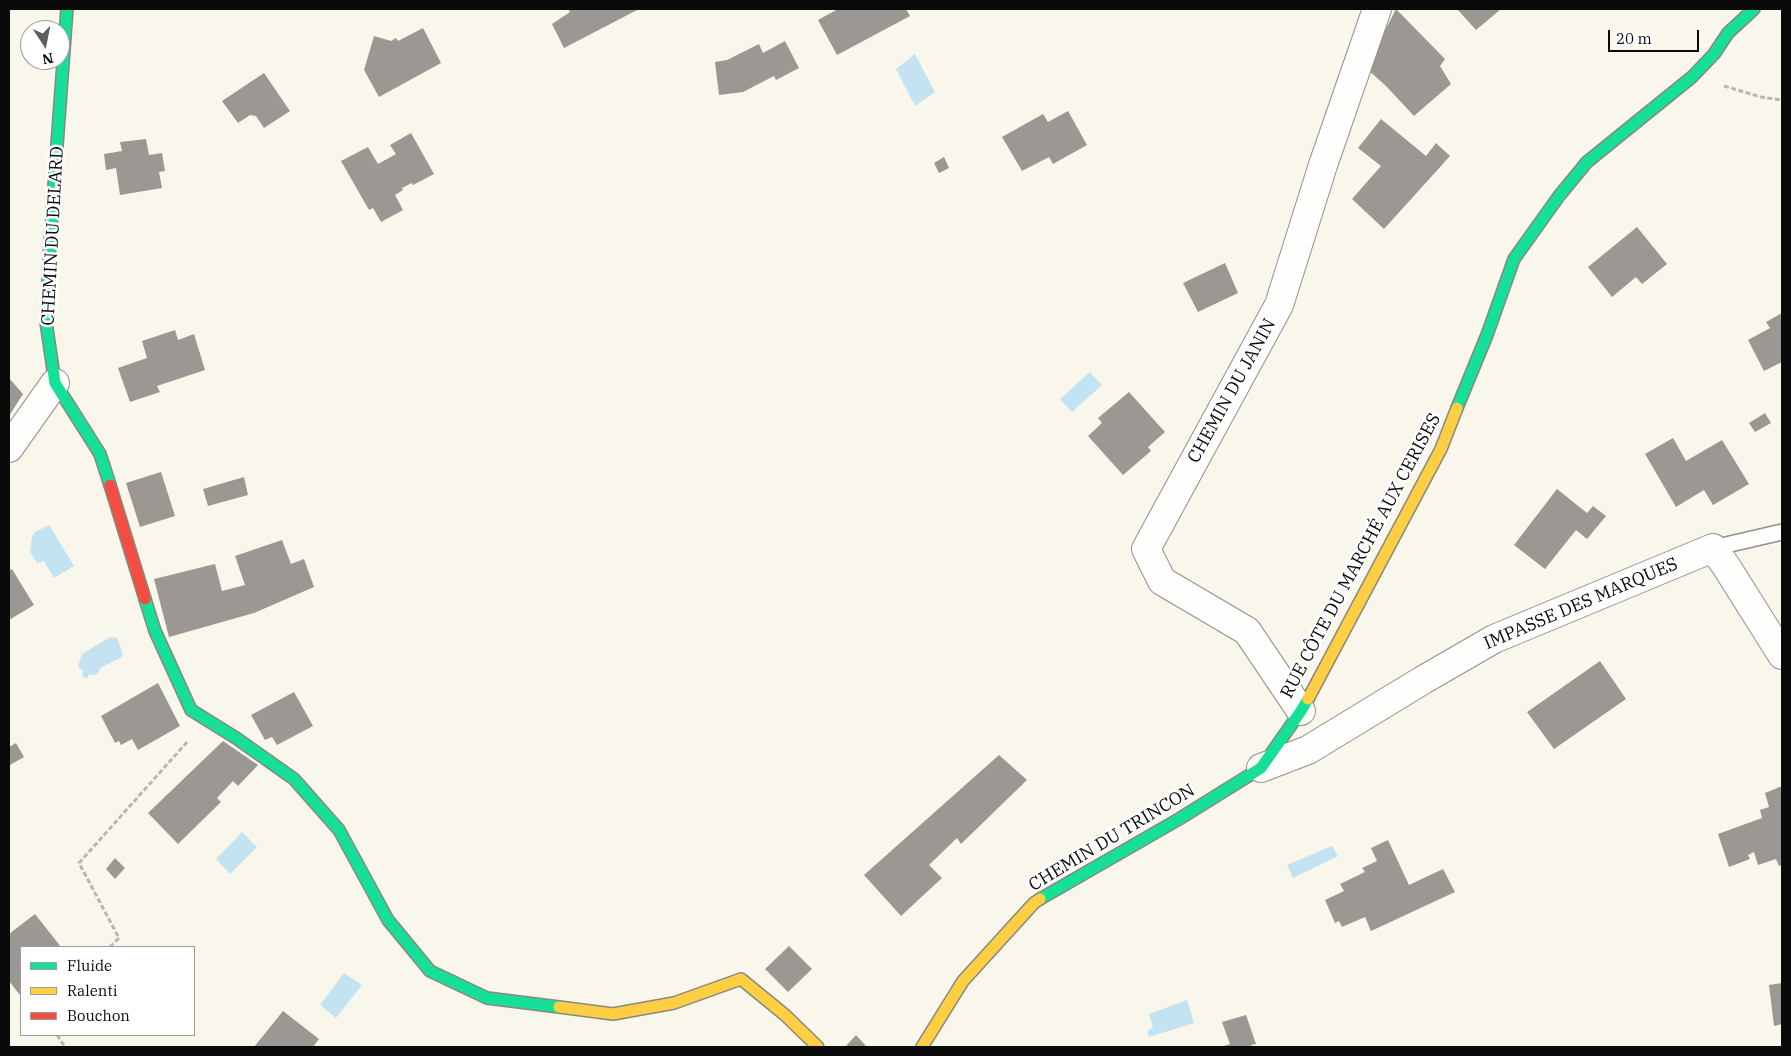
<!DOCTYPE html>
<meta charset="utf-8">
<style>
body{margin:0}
#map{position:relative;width:1791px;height:1056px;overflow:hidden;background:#f9f6ec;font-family:"IBM Plex Serif",serif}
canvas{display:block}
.frame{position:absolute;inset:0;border:10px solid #0a0a0a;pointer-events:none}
.legend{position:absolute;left:20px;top:946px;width:175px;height:90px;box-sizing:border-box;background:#fff;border:1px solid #9d9d9d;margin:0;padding:6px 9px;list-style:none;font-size:15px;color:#0a0a0a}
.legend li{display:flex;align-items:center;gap:10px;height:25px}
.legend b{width:25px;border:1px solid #9d9d9d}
.north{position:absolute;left:20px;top:20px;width:50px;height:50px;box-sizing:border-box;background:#fff;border:1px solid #9d9d9d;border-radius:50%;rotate:169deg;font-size:14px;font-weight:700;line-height:20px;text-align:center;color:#0a0a0a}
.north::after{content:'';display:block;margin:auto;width:18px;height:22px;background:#5e5d59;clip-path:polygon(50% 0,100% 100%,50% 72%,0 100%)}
.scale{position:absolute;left:1608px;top:30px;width:91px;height:22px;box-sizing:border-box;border:2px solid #0a0a0a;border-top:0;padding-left:6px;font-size:15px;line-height:18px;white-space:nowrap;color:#0a0a0a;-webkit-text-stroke:4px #fff;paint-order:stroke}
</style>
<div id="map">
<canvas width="1791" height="1056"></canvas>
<div class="frame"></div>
<ul class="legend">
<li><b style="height:6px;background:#16e098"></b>Fluide</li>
<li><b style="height:6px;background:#ffcf43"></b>Ralenti</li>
<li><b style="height:6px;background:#f24e42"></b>Bouchon</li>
</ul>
<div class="north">N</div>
<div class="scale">20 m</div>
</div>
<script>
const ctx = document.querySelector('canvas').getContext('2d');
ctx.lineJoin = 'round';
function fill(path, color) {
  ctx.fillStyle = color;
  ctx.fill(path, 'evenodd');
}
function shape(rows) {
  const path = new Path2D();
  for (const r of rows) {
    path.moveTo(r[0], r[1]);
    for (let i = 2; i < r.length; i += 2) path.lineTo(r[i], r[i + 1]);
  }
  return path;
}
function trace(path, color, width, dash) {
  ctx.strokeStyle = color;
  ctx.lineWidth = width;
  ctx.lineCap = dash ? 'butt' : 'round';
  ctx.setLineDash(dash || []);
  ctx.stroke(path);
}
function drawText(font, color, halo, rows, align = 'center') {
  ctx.font = font + ' "IBM Plex Serif",serif';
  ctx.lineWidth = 5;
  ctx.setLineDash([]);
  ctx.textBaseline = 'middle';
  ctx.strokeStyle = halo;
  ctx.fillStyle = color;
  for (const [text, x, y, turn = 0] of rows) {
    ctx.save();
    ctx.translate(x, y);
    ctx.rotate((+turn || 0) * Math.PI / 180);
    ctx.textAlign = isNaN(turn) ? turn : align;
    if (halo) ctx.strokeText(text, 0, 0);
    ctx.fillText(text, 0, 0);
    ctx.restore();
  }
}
const water = shape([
 [915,54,935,92,915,106,896,69],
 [1090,372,1102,385,1072,412,1060,399],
 [49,525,74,566,54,578,44,561,37,563,30,552,32,537,35,532],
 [110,637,117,638,123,654,122,657,100,668,98,673,95,675,89,674,88,678,82,677,83,671,78,666,82,654],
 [242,832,257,847,230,874,216,859],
 [1332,846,1338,856,1293,878,1287,865],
 [344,973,362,985,336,1018,320,1005],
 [1187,1000,1194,1023,1149,1037,1147,1032,1153,1027,1149,1014]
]);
const building = shape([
 [568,9,639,9,564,48,552,24,570,12],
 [838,9,906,9,910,16,837,55,818,20],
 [1396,9,1445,59,1440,66,1451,84,1414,116,1386,86,1368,70,1370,60],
 [1457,9,1501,9,1476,30],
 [423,28,441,63,379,97,364,70,374,36,391,41,396,38,398,41],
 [785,41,799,68,776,80,774,76,743,92,719,95,715,62,727,60,759,44,763,53],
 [264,73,290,111,264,128,256,116,250,115,238,123,222,101],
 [1068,111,1087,145,1053,164,1049,157,1022,171,1002,137,1043,114,1048,122],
 [1381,119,1426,156,1436,143,1450,156,1384,229,1352,199,1381,166,1358,148],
 [411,133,434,174,413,185,412,183,402,188,403,190,395,195,403,210,381,222,373,208,369,210,341,161,368,147,378,164,396,154,390,145],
 [146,139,149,155,162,153,165,171,159,172,162,188,120,195,116,168,106,170,104,154,122,151,120,142],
 [944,157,949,168,939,173,934,163],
 [1637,227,1667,264,1642,284,1636,277,1612,297,1588,267],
 [1225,263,1238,293,1198,312,1183,283],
 [1782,313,1782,362,1764,371,1748,340,1770,328,1766,322],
 [175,330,178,340,194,334,205,370,157,386,160,392,130,402,118,368,147,358,142,341],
 [9,378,23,394,9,416],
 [1129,392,1165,432,1148,447,1151,451,1123,475,1088,436,1102,423,1098,418],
 [1765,413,1771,423,1755,432,1749,423],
 [1673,438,1686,461,1722,440,1749,484,1713,505,1704,490,1676,507,1645,454],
 [161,472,175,516,140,527,126,483],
 [244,477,248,495,208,506,203,489],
 [1557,489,1587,513,1593,506,1606,516,1587,539,1576,530,1545,569,1514,545],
 [282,540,291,564,304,559,314,587,254,613,169,637,154,579,215,564,222,591,245,585,235,556],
 [12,569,34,605,9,620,9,571],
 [1600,661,1626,699,1554,749,1527,712],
 [158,683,180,726,138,750,132,739,121,745,119,741,115,743,101,716],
 [294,692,313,726,277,745,272,737,265,740,251,715],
 [223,741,258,765,238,786,233,781,217,798,221,802,178,844,148,813],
 [16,743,24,757,10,765,9,747],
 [999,755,1027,780,961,844,957,838,929,865,942,878,901,916,864,875],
 [1782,786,1782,865,1779,866,1776,859,1758,865,1754,852,1748,855,1750,859,1729,867,1718,834,1762,818,1760,810,1769,807,1765,793],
 [1388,840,1409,885,1443,869,1455,892,1371,931,1365,917,1342,927,1339,921,1335,923,1325,900,1344,891,1340,884,1365,872,1362,868,1377,861,1371,848],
 [115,858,125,868,115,879,106,869],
 [35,914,61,947,21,947,21,993,20,995,9,981,9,934],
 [789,946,812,969,788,992,765,969],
 [1782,983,1782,1024,1774,1026,1769,985],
 [283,1011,319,1039,313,1047,254,1047],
 [1246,1015,1256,1044,1251,1045,1252,1047,1221,1047,1230,1044,1222,1022],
 [856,1035,866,1046,865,1047,848,1047,846,1046]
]);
const path = shape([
 [1724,86,1761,97,1782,100],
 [110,947,119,938,79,863,188,741],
 [57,1035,65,1047]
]);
const lane = shape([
 [1713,548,1782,532]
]);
const street = shape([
 [9,448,55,383],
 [1301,711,1247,631,1162,581,1146,549,1279,305,1323,165,1377,9],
 [1261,768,1308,750,1423,680,1494,639,1713,548,1726,566,1782,655]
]);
const fast = shape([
 [67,9,50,240,46,322,55,383,100,454,110,485],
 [1457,408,1487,335,1514,259,1559,196,1587,162,1692,77,1714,54,1728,33,1754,9],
 [145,599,155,631,191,710,236,738,294,779,339,830,388,920,430,971,487,998,559,1007],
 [1040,899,1179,819,1261,768,1301,711,1308,699]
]);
const slow = shape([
 [1308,699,1441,449,1457,408],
 [559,1007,613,1014,674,1003,741,979,785,1015,818,1047],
 [922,1047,963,981,1034,903,1040,899]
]);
const jam = shape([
 [110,485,145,599]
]);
const streetNames = [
 ["CHEMIN DU DELARD",53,236,-87],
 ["CHEMIN DU JANIN",1232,391,-61],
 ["RUE CÔTE DU MARCHÉ AUX CERISES",1361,556,-62],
 ["IMPASSE DES MARQUES",1581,604,-23],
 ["CHEMIN DU TRINCON",1112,838,-31]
];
fill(water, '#c4e3f2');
fill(building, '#9b9893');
trace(lane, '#92908c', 18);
trace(street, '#92908c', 30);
trace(fast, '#888782', 14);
trace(slow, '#888782', 14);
trace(jam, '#888782', 14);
trace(path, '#b7b6b5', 3, [5, 2.5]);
trace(lane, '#fefefc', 15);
trace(street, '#fefefc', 28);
trace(fast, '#16e098', 11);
trace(slow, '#ffcf43', 11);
trace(jam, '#f24e42', 11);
drawText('18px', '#0a0a0a', '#fff', streetNames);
</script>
